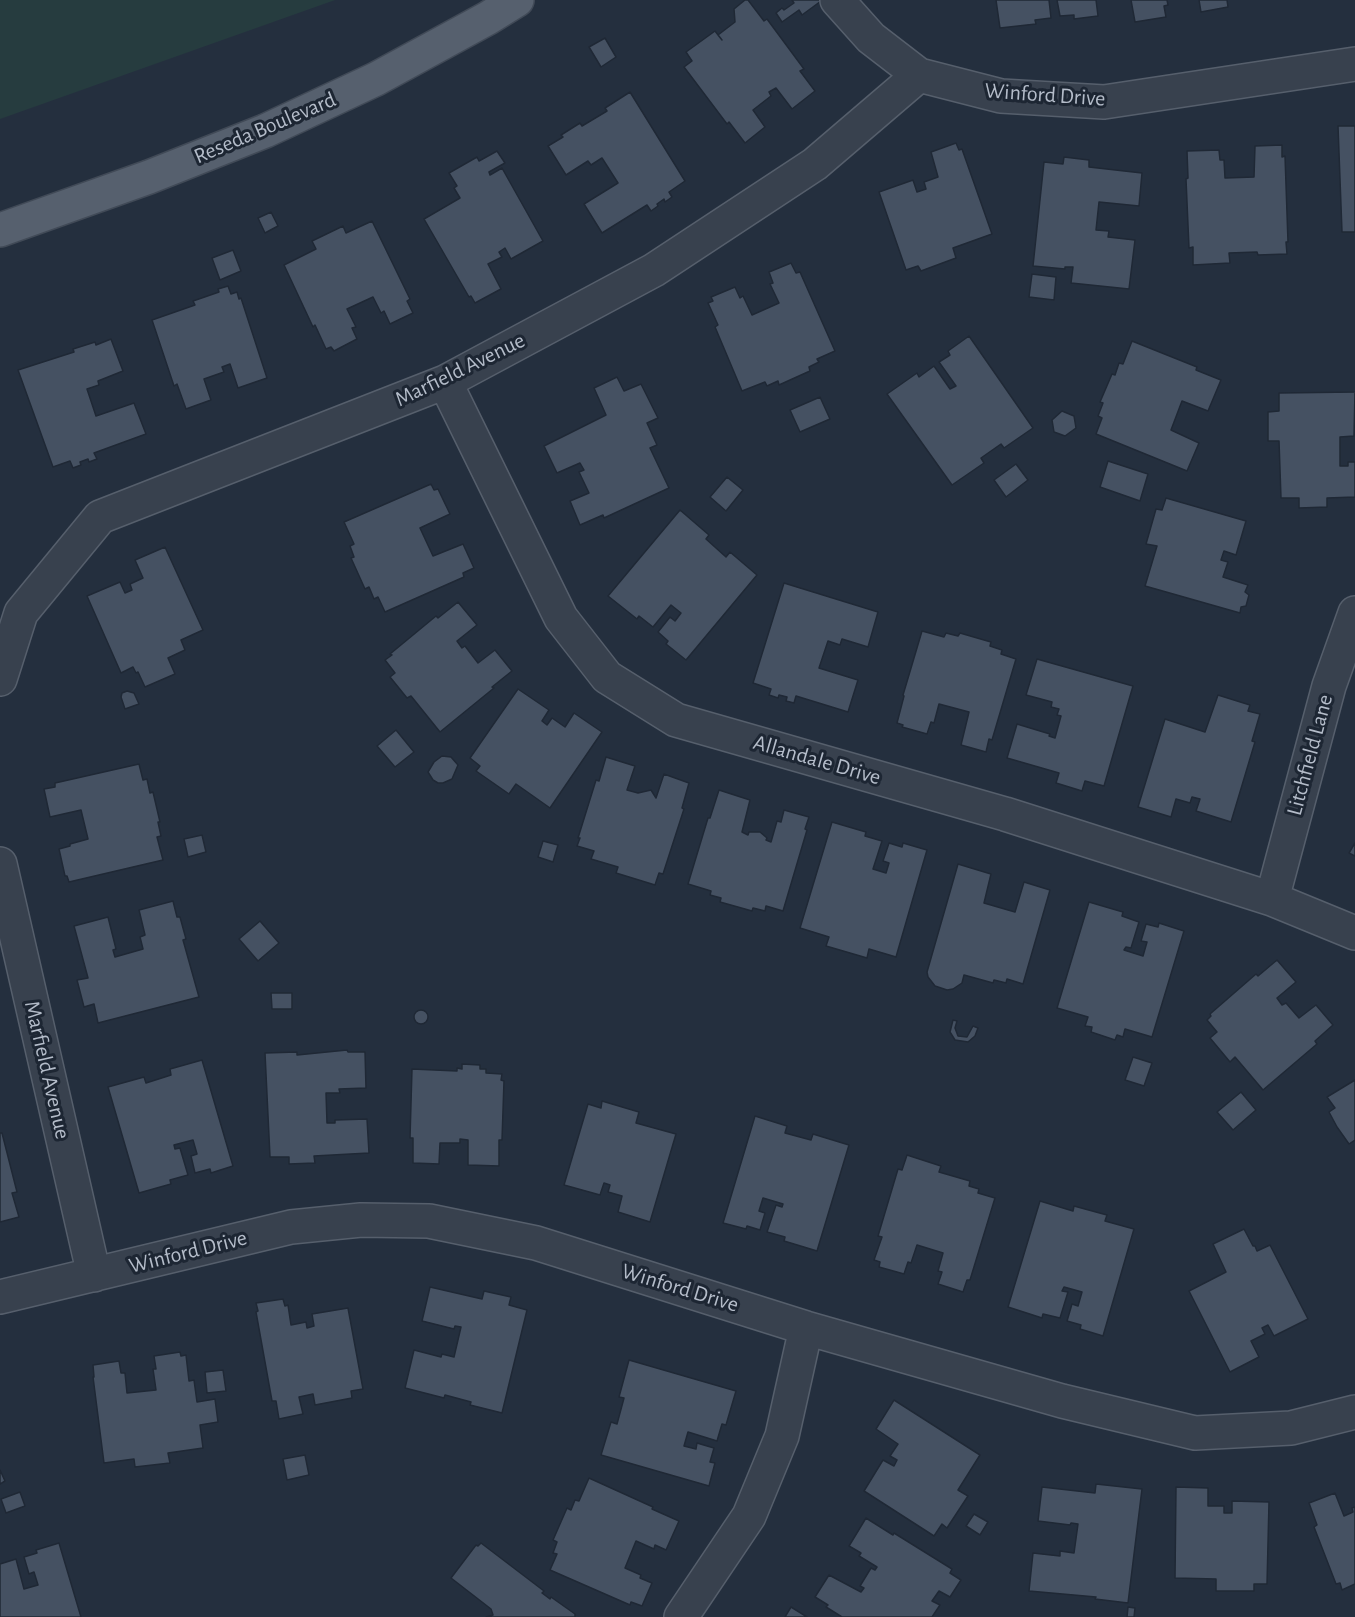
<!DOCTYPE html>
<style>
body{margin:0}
canvas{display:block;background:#242f3e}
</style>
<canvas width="1355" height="1617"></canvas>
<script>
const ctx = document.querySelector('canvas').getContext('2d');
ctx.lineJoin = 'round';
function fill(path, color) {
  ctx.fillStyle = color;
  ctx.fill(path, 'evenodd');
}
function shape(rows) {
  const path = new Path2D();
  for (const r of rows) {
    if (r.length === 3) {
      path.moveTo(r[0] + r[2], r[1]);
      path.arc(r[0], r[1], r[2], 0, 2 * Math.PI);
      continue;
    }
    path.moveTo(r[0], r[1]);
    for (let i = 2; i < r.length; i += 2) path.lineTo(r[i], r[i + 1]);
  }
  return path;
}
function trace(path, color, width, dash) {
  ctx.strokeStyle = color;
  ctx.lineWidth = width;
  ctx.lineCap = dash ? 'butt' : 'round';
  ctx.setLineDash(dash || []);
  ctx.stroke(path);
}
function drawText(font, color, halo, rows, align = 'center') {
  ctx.font = font + ' "Alegreya Sans",sans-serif';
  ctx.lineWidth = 6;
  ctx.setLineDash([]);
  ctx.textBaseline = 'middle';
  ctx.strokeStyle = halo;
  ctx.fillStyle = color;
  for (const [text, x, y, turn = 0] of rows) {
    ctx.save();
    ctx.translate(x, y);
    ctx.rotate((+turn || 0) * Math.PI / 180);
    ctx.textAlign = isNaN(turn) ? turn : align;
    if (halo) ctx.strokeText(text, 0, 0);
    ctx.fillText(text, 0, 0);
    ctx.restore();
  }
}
const green = shape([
 [0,0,335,0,0,119]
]);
const building = shape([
 [745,0,748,0,764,21,767,19,804,69,800,71,815,91,792,109,776,88,769,92,771,96,753,110,765,127,745,143,729,122,727,124,684,67,692,61,686,52,715,31,722,40,718,35,735,22,734,9,745,0],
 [792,0,820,0,821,1,802,15,799,10,782,22,776,13,782,8,784,10,794,3,792,0],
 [996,0,1049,0,1051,18,1035,20,1036,24,1000,28,996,0],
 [1057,0,1096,0,1098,16,1074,19,1074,15,1060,16,1057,0],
 [1131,0,1167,0,1168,5,1164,6,1166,17,1135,22,1131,0],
 [1199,0,1227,0,1228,7,1201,12,1199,0],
 [605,38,616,57,601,67,589,47,605,38],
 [630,92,685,181,669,192,672,197,665,202,664,199,657,204,658,206,651,211,647,205,602,233,584,204,618,183,602,158,591,165,588,161,566,175,548,146,563,137,561,135,580,123,582,126,607,111,605,108,630,92],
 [1338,126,1355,126,1355,232,1342,232,1338,126],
 [956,143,959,150,962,149,992,234,953,248,956,258,921,271,918,266,906,270,879,192,913,180,917,192,926,189,924,182,938,177,931,152,956,143],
 [1282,145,1282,157,1285,156,1288,242,1286,242,1287,254,1258,255,1257,252,1229,253,1230,263,1193,265,1193,247,1189,248,1186,179,1188,178,1187,151,1219,150,1220,160,1224,160,1225,178,1254,177,1255,146,1282,145],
 [497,151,505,163,489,172,490,175,502,168,543,241,511,259,505,248,499,252,502,257,488,264,501,289,475,303,471,296,469,297,424,219,460,198,454,188,457,186,449,173,477,157,479,161,497,151],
 [1064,157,1089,160,1089,167,1142,173,1139,206,1099,202,1096,230,1109,231,1108,237,1135,240,1129,289,1071,283,1073,267,1065,267,1065,269,1033,266,1044,162,1063,164,1064,157],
 [271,212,278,226,265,233,258,218,271,212],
 [372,221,410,299,407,301,413,313,390,324,384,311,381,313,373,297,347,309,356,327,352,328,357,339,334,351,331,347,326,349,315,325,313,327,284,265,316,249,312,241,343,226,346,233,372,221],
 [233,250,241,271,220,280,212,258,233,250],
 [791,263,796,273,800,272,835,351,817,359,819,362,809,367,810,371,779,385,778,381,767,386,765,382,742,391,715,327,718,325,708,303,713,301,711,297,735,287,740,298,743,296,752,315,779,303,770,284,773,283,769,272,791,263],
 [1032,274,1056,277,1054,300,1029,297,1032,274],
 [228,286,231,294,237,292,239,299,241,298,267,378,238,388,230,364,222,367,224,372,204,379,211,400,186,409,177,384,174,386,152,320,195,305,193,301,219,292,218,289,228,286],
 [969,336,1033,428,1004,448,1001,444,981,458,984,463,952,485,887,394,917,373,919,377,934,366,950,389,956,386,939,362,950,355,948,351,969,336],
 [111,339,123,371,98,381,99,385,87,389,96,416,134,403,146,434,94,453,97,459,89,462,88,459,80,462,81,465,73,468,70,461,53,467,18,370,74,352,73,349,95,342,96,345,111,339],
 [1132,341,1197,367,1196,370,1221,380,1208,411,1182,401,1171,430,1199,443,1187,471,1096,434,1102,418,1098,416,1103,403,1100,402,1112,374,1115,375,1119,363,1123,364,1132,341],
 [617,377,624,391,641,384,658,418,647,423,657,445,650,448,669,488,604,518,603,515,580,525,570,501,589,493,579,472,584,470,580,463,557,473,544,446,606,415,594,388,617,377],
 [1355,392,1354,436,1340,437,1340,466,1348,466,1348,462,1355,462,1355,497,1327,498,1327,507,1299,508,1299,498,1281,498,1279,441,1268,441,1268,412,1279,411,1279,393,1355,392],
 [820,397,830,419,800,432,790,410,820,397],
 [1062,411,1074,416,1076,428,1065,436,1054,432,1052,420,1062,411],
 [1108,461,1148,474,1140,501,1100,487,1108,461],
 [1016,464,1028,480,1006,497,994,480,1016,464],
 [727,477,743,490,726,511,710,497,727,477],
 [431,484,434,490,438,489,450,514,420,528,433,556,463,544,474,568,463,573,464,577,385,612,378,597,374,599,369,587,365,589,351,558,354,557,350,546,354,544,344,522,431,484],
 [1166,498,1246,521,1236,555,1224,551,1221,560,1228,562,1223,577,1248,585,1245,592,1249,595,1246,606,1241,607,1240,613,1145,586,1157,546,1146,544,1156,509,1162,510,1166,498],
 [680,510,709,535,706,539,726,557,730,552,757,575,686,660,666,644,668,641,658,632,670,617,675,621,681,613,671,605,653,627,639,616,637,619,608,596,680,510],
 [165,547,203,630,181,640,185,650,168,658,175,674,145,687,138,672,136,673,133,667,121,673,87,596,120,582,125,593,132,590,130,584,143,578,135,560,165,547],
 [784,583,878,612,868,647,842,639,840,645,828,641,819,668,858,680,848,712,796,696,794,703,786,701,787,697,779,695,778,698,769,695,771,689,753,683,784,583],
 [458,602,477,625,457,641,462,648,465,646,478,663,495,650,512,671,492,687,494,688,440,732,411,696,407,698,390,677,395,673,385,660,392,655,390,654,436,616,438,618,458,602],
 [922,631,944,637,946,633,958,636,960,633,991,642,990,646,1002,650,1001,654,1016,659,992,740,989,739,986,752,961,745,969,712,939,704,934,723,931,722,927,734,902,727,903,725,897,723,904,696,903,695,922,631],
 [1037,659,1133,686,1104,786,1085,781,1082,791,1056,783,1059,773,1007,758,1017,724,1050,734,1049,736,1055,738,1061,716,1057,715,1059,709,1051,707,1052,702,1026,695,1037,659],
 [518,689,549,710,542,721,547,725,552,718,565,727,574,713,602,732,550,808,516,784,509,794,476,771,480,766,470,758,518,689],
 [127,691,134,693,139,704,125,709,121,697,122,693,127,691],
 [1218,695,1250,705,1248,711,1260,714,1252,741,1255,742,1231,822,1196,811,1200,799,1192,797,1190,803,1176,799,1171,817,1138,807,1165,719,1205,732,1218,695],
 [396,730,414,752,395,767,377,746,396,730],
 [442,756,451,757,458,765,452,779,443,783,438,783,433,780,428,772,434,762,442,756],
 [606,757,635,766,627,790,638,793,651,790,656,798,664,774,689,783,682,808,684,809,663,874,659,873,655,885,616,873,618,867,591,859,594,851,577,846,580,838,578,838,596,780,599,781,606,757],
 [139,764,143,780,147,779,150,793,153,792,160,822,158,822,161,836,157,837,163,860,69,882,67,876,65,876,59,849,70,846,70,844,88,839,81,810,50,817,44,789,55,787,55,783,139,764],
 [719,790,750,800,742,832,748,835,749,832,760,832,767,838,766,840,771,842,777,821,781,822,784,810,809,817,805,829,807,830,783,911,766,906,765,911,753,908,752,911,720,902,721,898,710,895,711,891,688,884,708,818,710,818,719,790],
 [832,822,866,832,865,836,882,841,873,869,886,873,889,863,883,861,889,843,902,847,903,843,927,850,896,957,869,949,867,958,826,946,829,937,800,928,832,822],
 [202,835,206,852,188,857,184,839,202,835],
 [543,841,558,845,553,862,538,857,543,841],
 [1355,843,1355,856,1349,853,1355,843],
 [958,864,991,874,984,903,1015,912,1024,882,1050,890,1023,984,1007,979,1006,983,994,980,993,983,964,975,962,983,953,989,947,990,935,986,928,977,927,972,958,864],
 [173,901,177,917,180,917,186,939,183,940,199,997,98,1023,94,1004,84,1007,77,980,88,978,74,926,108,917,116,949,113,950,115,957,143,949,140,937,145,935,139,910,173,901],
 [1089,902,1123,912,1122,916,1139,922,1131,948,1126,947,1124,950,1143,956,1147,942,1141,941,1146,924,1158,927,1159,923,1184,931,1152,1037,1125,1029,1123,1037,1117,1035,1115,1040,1091,1032,1092,1027,1085,1026,1088,1017,1057,1008,1089,902],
 [260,921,279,943,258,961,239,939,260,921],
 [1277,960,1296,982,1277,998,1282,1005,1286,1003,1299,1018,1316,1005,1333,1025,1315,1041,1317,1044,1263,1090,1235,1057,1230,1062,1210,1038,1217,1032,1207,1020,1211,1016,1210,1014,1256,974,1258,976,1277,960],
 [271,993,292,993,292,1009,272,1009,271,993],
 [421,1017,7],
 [953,1020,957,1021,955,1028,958,1036,967,1037,973,1026,978,1028,975,1036,968,1042,955,1040,950,1032,953,1020],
 [347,1050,348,1052,365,1052,366,1088,339,1089,340,1093,326,1093,327,1123,335,1123,335,1120,367,1119,369,1153,314,1156,315,1163,289,1164,289,1157,270,1157,265,1053,297,1052,297,1055,347,1050],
 [1133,1057,1152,1063,1144,1086,1125,1080,1133,1057],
 [202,1060,233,1166,211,1173,210,1169,195,1173,191,1156,197,1154,193,1140,174,1145,175,1149,180,1148,188,1175,170,1180,171,1184,139,1193,108,1087,144,1077,146,1083,171,1075,170,1069,202,1060],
 [462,1064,480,1065,480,1069,486,1069,486,1073,502,1074,501,1080,504,1081,502,1140,499,1140,499,1166,468,1165,468,1140,460,1139,460,1143,440,1143,439,1164,413,1163,413,1138,410,1138,412,1069,457,1071,457,1068,462,1069,462,1064],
 [1355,1080,1355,1140,1349,1144,1337,1127,1329,1112,1335,1108,1327,1097,1355,1080],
 [1241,1092,1256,1110,1233,1130,1217,1112,1241,1092],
 [602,1101,639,1112,636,1123,676,1134,650,1222,618,1212,622,1196,608,1192,610,1185,604,1183,600,1195,564,1185,588,1104,601,1108,602,1101],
 [755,1116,787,1126,785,1133,811,1140,813,1134,849,1145,817,1251,784,1241,785,1237,767,1232,776,1205,782,1207,783,1204,763,1198,759,1211,765,1213,760,1230,747,1226,746,1229,723,1223,755,1116],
 [0,1133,2,1133,17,1192,12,1193,19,1217,0,1222,0,1133],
 [907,1155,941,1166,939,1172,970,1181,969,1186,979,1189,978,1193,995,1198,970,1280,967,1280,963,1292,938,1284,942,1272,938,1271,943,1253,917,1245,911,1263,908,1262,904,1274,879,1267,880,1262,874,1260,882,1237,878,1236,898,1169,902,1170,907,1155],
 [1040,1201,1073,1211,1074,1206,1107,1215,1105,1221,1134,1229,1103,1336,1080,1329,1081,1325,1067,1321,1072,1304,1078,1306,1082,1292,1064,1287,1062,1291,1068,1292,1060,1318,1043,1314,1042,1318,1008,1307,1040,1201],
 [1244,1229,1253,1246,1255,1246,1257,1251,1270,1245,1308,1319,1274,1336,1268,1325,1262,1328,1265,1334,1251,1341,1259,1357,1230,1372,1189,1291,1226,1272,1213,1244,1244,1229],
 [430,1287,482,1299,484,1291,511,1297,509,1305,527,1310,502,1413,470,1405,471,1402,445,1395,444,1398,405,1388,414,1350,441,1357,442,1354,454,1357,461,1327,455,1326,454,1329,422,1321,430,1287],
 [283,1299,285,1306,288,1305,291,1325,306,1322,307,1328,314,1326,312,1314,348,1308,363,1389,351,1391,352,1398,315,1405,313,1394,299,1397,303,1414,279,1419,276,1401,272,1401,256,1312,258,1311,256,1303,283,1299],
 [180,1352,181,1356,186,1355,189,1381,194,1380,197,1402,215,1399,218,1422,200,1425,203,1448,168,1453,170,1463,135,1467,134,1459,104,1463,93,1377,94,1377,93,1365,119,1361,121,1373,125,1373,127,1393,156,1390,153,1369,156,1369,154,1356,180,1352],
 [629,1360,736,1391,726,1425,722,1424,717,1441,688,1432,684,1446,696,1449,697,1443,714,1448,710,1462,715,1463,709,1486,601,1455,611,1422,617,1424,624,1398,619,1397,629,1360],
 [223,1370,226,1391,207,1393,205,1372,223,1370],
 [894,1400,980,1455,958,1490,968,1496,947,1528,942,1524,934,1536,864,1491,883,1460,894,1466,897,1460,890,1456,898,1444,876,1429,894,1400],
 [305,1455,309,1475,287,1480,283,1459,305,1455],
 [0,1470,5,1481,0,1484,0,1470],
 [589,1478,653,1507,652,1509,679,1521,666,1550,655,1545,654,1549,636,1541,625,1568,641,1575,640,1578,652,1583,642,1606,631,1602,630,1605,550,1570,557,1554,553,1553,557,1542,553,1540,567,1508,571,1510,575,1500,579,1501,589,1478],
 [1096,1484,1142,1489,1128,1603,1095,1599,1096,1597,1029,1591,1033,1553,1060,1556,1060,1551,1074,1553,1078,1524,1071,1523,1070,1525,1038,1521,1042,1487,1095,1493,1096,1484],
 [1176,1487,1208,1488,1208,1506,1224,1506,1224,1513,1232,1513,1232,1501,1269,1502,1267,1584,1254,1584,1254,1591,1216,1591,1216,1579,1175,1578,1176,1487],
 [20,1492,25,1506,6,1513,1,1499,20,1492],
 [1335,1493,1344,1516,1353,1512,1352,1508,1355,1507,1355,1584,1342,1590,1340,1583,1336,1584,1314,1527,1317,1525,1309,1503,1335,1493],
 [974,1514,988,1522,980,1535,966,1526,974,1514],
 [866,1518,893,1535,894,1533,952,1569,950,1573,961,1580,950,1597,939,1591,932,1601,940,1605,932,1617,842,1617,826,1607,828,1605,815,1597,829,1575,861,1592,864,1588,860,1586,871,1568,875,1570,877,1567,859,1556,861,1553,849,1546,866,1518],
 [59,1543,81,1617,0,1617,0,1564,16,1559,24,1589,38,1585,34,1572,29,1574,24,1557,37,1553,36,1550,59,1543],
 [481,1543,544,1591,542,1593,550,1599,551,1597,575,1614,575,1617,486,1617,493,1615,491,1609,451,1578,476,1545,478,1546,481,1543],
 [791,1607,807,1617,785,1617,791,1607],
 [1128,1607,1135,1608,1134,1617,1127,1617,1128,1607]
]);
const minor = shape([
 [837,0,871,38,919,75,1001,96,1104,102,1355,64],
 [445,382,561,618,607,677,676,720,1005,814,1272,899,1355,933],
 [0,679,21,613,100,517,445,382,654,270,815,164,919,75],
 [0,864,94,1275],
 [1272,899,1329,686,1355,613],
 [0,1297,291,1227,361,1220,429,1221,536,1243,806,1328,1062,1401,1195,1433,1291,1428,1355,1412],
 [681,1617,749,1516,782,1436,806,1328]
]);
const major = shape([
 [0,230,149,177,265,131,376,79,488,18,517,0]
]);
const streetNames = [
 ["Winford Drive",1045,95,4],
 ["Reseda Boulevard",265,128,-23],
 ["Marfield Avenue",460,370,-26],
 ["Litchfield Lane",1310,755,-75],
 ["Allandale Drive",817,760,16],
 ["Marfield Avenue",47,1070,77],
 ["Winford Drive",188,1252,-14],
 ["Winford Drive",680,1288,17]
];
fill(green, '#263c3f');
fill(building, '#455162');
trace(building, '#1f2835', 1.5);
trace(minor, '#565f6c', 36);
trace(major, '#414a57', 36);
trace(minor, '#38414e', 33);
trace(major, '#56606e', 33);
drawText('22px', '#b4bcc9', '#1d2633', streetNames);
</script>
